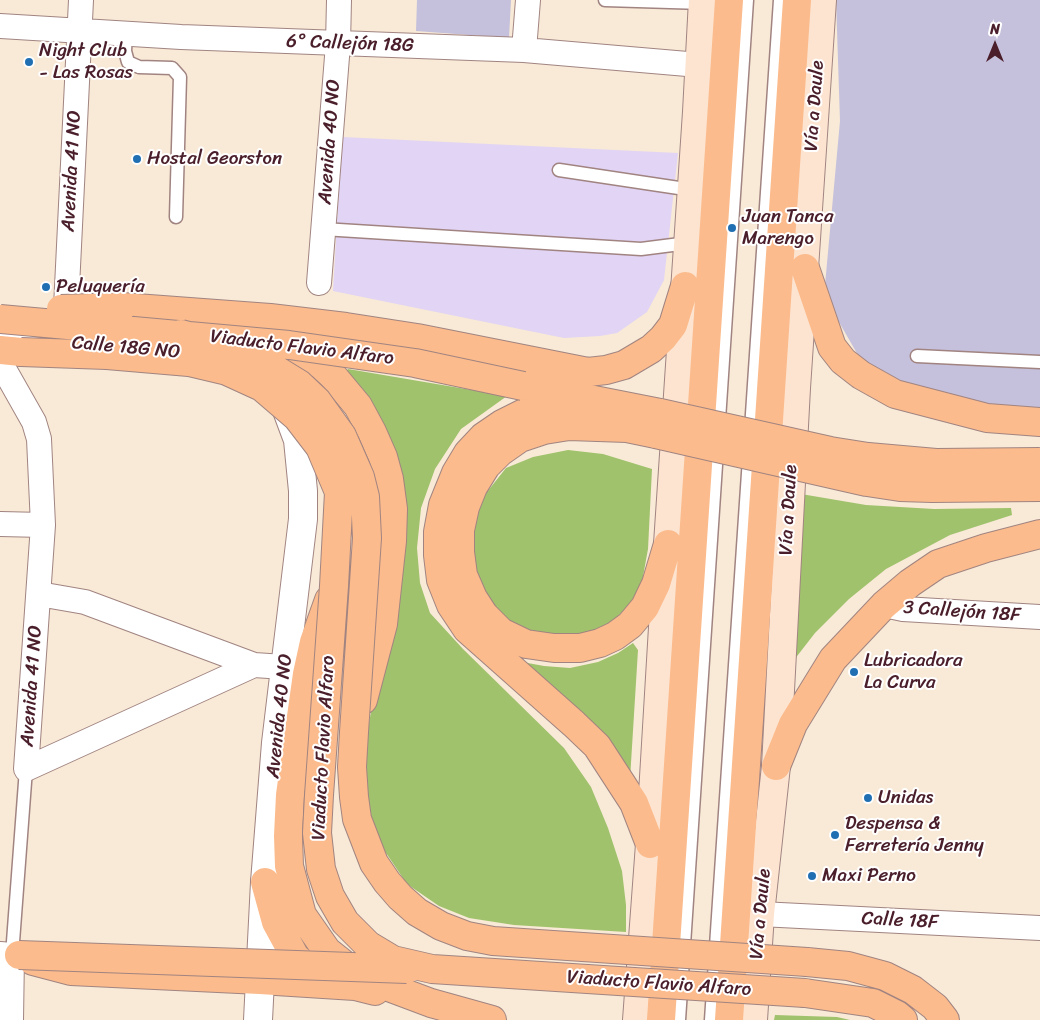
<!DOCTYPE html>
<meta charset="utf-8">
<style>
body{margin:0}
#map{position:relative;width:1040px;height:1020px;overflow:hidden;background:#f8ead7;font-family:Sriracha,sans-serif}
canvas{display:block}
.north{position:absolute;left:970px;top:20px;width:50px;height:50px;-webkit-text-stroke:4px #fff;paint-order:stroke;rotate:0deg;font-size:14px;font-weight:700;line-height:20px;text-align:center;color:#4a1f2b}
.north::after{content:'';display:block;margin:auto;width:18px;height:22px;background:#4a1f2b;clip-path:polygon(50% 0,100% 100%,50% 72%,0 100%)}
</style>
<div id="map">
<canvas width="1040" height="1020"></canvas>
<div class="north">N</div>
</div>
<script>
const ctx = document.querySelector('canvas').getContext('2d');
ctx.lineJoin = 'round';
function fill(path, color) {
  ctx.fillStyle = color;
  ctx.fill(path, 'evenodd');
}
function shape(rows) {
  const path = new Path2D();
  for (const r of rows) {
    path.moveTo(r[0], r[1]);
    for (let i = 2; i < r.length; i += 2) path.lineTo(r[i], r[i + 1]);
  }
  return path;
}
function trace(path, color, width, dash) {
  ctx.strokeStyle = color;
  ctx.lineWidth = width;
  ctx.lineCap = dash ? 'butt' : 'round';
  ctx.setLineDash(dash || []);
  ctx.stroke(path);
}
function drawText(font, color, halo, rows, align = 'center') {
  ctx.font = font + ' Sriracha,sans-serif';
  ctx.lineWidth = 4;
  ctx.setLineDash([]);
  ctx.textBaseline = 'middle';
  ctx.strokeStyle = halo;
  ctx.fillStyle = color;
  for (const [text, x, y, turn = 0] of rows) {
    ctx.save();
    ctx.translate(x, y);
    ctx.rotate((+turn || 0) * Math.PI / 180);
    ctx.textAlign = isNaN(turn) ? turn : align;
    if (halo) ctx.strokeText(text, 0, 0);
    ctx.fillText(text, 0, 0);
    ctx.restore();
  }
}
const built = shape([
 [342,137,678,153,664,280,647,312,617,333,600,336,564,338,333,291]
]);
const industrial = shape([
 [417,0,511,0,509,38,416,31],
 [836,0,1040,0,1040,413,1001,411,908,389,862,362,824,296,840,121]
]);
const green = shape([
 [348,369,507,396,461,429,435,469,421,508,417,548,420,583,430,613,463,649,564,748,591,787,608,828,622,871,626,905,626,932,514,925,469,918,439,906,407,884,386,853,373,825,366,793,364,752,372,706,402,488,343,375],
 [568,450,603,454,652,469,648,549,642,582,630,604,612,622,585,634,531,635,507,624,475,581,472,519,487,492,506,468,533,457],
 [801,494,866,505,934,509,1011,508,1012,515,950,535,886,569,849,599,815,633,787,669],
 [633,643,638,650,630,779,517,661,544,666,570,668,598,662,618,653],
 [775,1015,837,1017,850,1020,774,1020]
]);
const service = shape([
 [605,0,703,3],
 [126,33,125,51,128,62,139,67,172,68,180,77,176,217],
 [559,170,692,190],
 [323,229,641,249,688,243],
 [917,356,1040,362],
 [12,955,26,769],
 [679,1020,747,0],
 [711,1020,780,0]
]);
const minor = shape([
 [0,26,181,37,524,50,699,65],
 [524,50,528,0],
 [319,283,338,44,339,0],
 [65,328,81,0],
 [0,362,34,422,39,439,43,525,26,769,254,665,284,667],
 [0,524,43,525],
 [39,594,85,602,254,665],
 [884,605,903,609,1040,617],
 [760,914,1040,928],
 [0,954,12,955,11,1020]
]);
const tertiary = shape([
 [0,336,61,342],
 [258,1020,265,882,276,743,303,519,303,491,298,440,285,405]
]);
const secondary = shape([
 [637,1020,650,844,668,544,697,112,703,0],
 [753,1020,760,914,776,766,796,388,822,0]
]);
const primary = shape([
 [805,268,832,347,843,361,861,375,895,394,987,418,1040,422],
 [122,307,270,318,346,327,417,338,588,372,606,370,624,365,651,349,663,338,673,325,685,286],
 [0,350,21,352],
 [246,356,306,360,320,364,333,376,358,406,372,432,383,457,389,479,393,509,392,541,383,624,363,700],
 [523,386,660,413],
 [618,405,552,405,526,412,502,424,483,437,468,453,456,473,443,505,438,532,438,555,441,580,451,605,467,629,574,724,597,746,634,803,650,844],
 [656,434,627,428,569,426,544,430,520,438,500,452,486,466,473,487,465,507,460,530,460,552,463,575,473,598,484,615,501,632,526,644,554,648,580,648,600,643,615,636,630,625,645,607,656,584,668,544],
 [329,600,314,642,307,674,290,795,288,836,289,866,302,915,327,951,351,970,375,982,431,1003,492,1020],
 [776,766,793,724,833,659,884,605,910,583,938,564,986,548,1040,534],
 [265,882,276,922,295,957,309,969,319,974],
 [33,961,71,971,260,980,355,986,375,991],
 [807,962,848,966,885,976,913,990,935,1007,945,1020],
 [805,993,873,1003,897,1015,903,1020],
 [661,1020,729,0],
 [729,1020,797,0]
]);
const primaryBridge = shape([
 [61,309,122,307],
 [0,319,289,345,415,363,523,386],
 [181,334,232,347,260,360,299,384,317,401,342,436,360,477,365,497,367,538,354,732,352,767,354,797,357,819,374,863,387,882,400,897,417,912,441,926,467,936,493,941,807,962],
 [21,352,107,355,189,362,227,371,262,387,297,417,320,447,339,492,334,586,319,795,317,833,321,869,330,896,345,922,368,945,393,960,432,969,805,993],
 [660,413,830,451,868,457,936,463,1040,462],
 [656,434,867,482,900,487,932,488,1040,487],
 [19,955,407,969]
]);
const markers = [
 [29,62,5,"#1f6fb2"],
 [137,159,5,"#1f6fb2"],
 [732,228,5,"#1f6fb2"],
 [46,287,5,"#1f6fb2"],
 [854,672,5,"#1f6fb2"],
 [868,798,5,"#1f6fb2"],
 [835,835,5,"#1f6fb2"],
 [812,876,5,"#1f6fb2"]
];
const streetNames = [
 ["6° Callejón 18G",350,44,2],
 ["Vía a Daule",815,106,-86],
 ["Avenida 40 NO",330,142,-86],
 ["Avenida 41 NO",72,171,-87],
 ["Calle 18G NO",126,348,5],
 ["Viaducto Flavio Alfaro",302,348,7],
 ["Vía a Daule",789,510,-87],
 ["3 Callejón 18F",962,612,4],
 ["Avenida 41 NO",32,686,-86],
 ["Avenida 40 NO",280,716,-84],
 ["Viaducto Flavio Alfaro",324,748,-87],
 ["Vía a Daule",761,914,-85],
 ["Calle 18F",900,921,3],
 ["Viaducto Flavio Alfaro",659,984,4]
];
const poiNames = [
 ["Night Club",39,51],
 ["- Las Rosas",39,73],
 ["Hostal Georston",147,159],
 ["Juan Tanca",742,217],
 ["Marengo",742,239],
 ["Peluquería",56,287],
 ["Lubricadora",864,661],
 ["La Curva",864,683],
 ["Unidas",878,798],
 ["Despensa &",845,824],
 ["Ferretería Jenny",845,846],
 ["Maxi Perno",822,876]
];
fill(built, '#e1d4f4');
fill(industrial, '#c5c0db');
fill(green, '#a0c26c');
trace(service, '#a18481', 15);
trace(minor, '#a18481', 26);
trace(tertiary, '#a18481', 30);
trace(secondary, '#a18481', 30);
trace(primary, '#a18481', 30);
trace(service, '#fff', 12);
trace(minor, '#fff', 24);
trace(tertiary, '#fff', 28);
trace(secondary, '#fde4d1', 28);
trace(primary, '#fbbb8c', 28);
trace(primaryBridge, '#a18481', 30, []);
trace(primaryBridge, '#fbbb8c', 28);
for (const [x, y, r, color] of markers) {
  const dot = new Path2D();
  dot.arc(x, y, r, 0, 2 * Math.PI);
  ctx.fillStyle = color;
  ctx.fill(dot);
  trace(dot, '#fff', 2);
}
drawText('19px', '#4a1f2b', '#fff', streetNames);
drawText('19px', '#4a1f2b', '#fff', poiNames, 'left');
</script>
